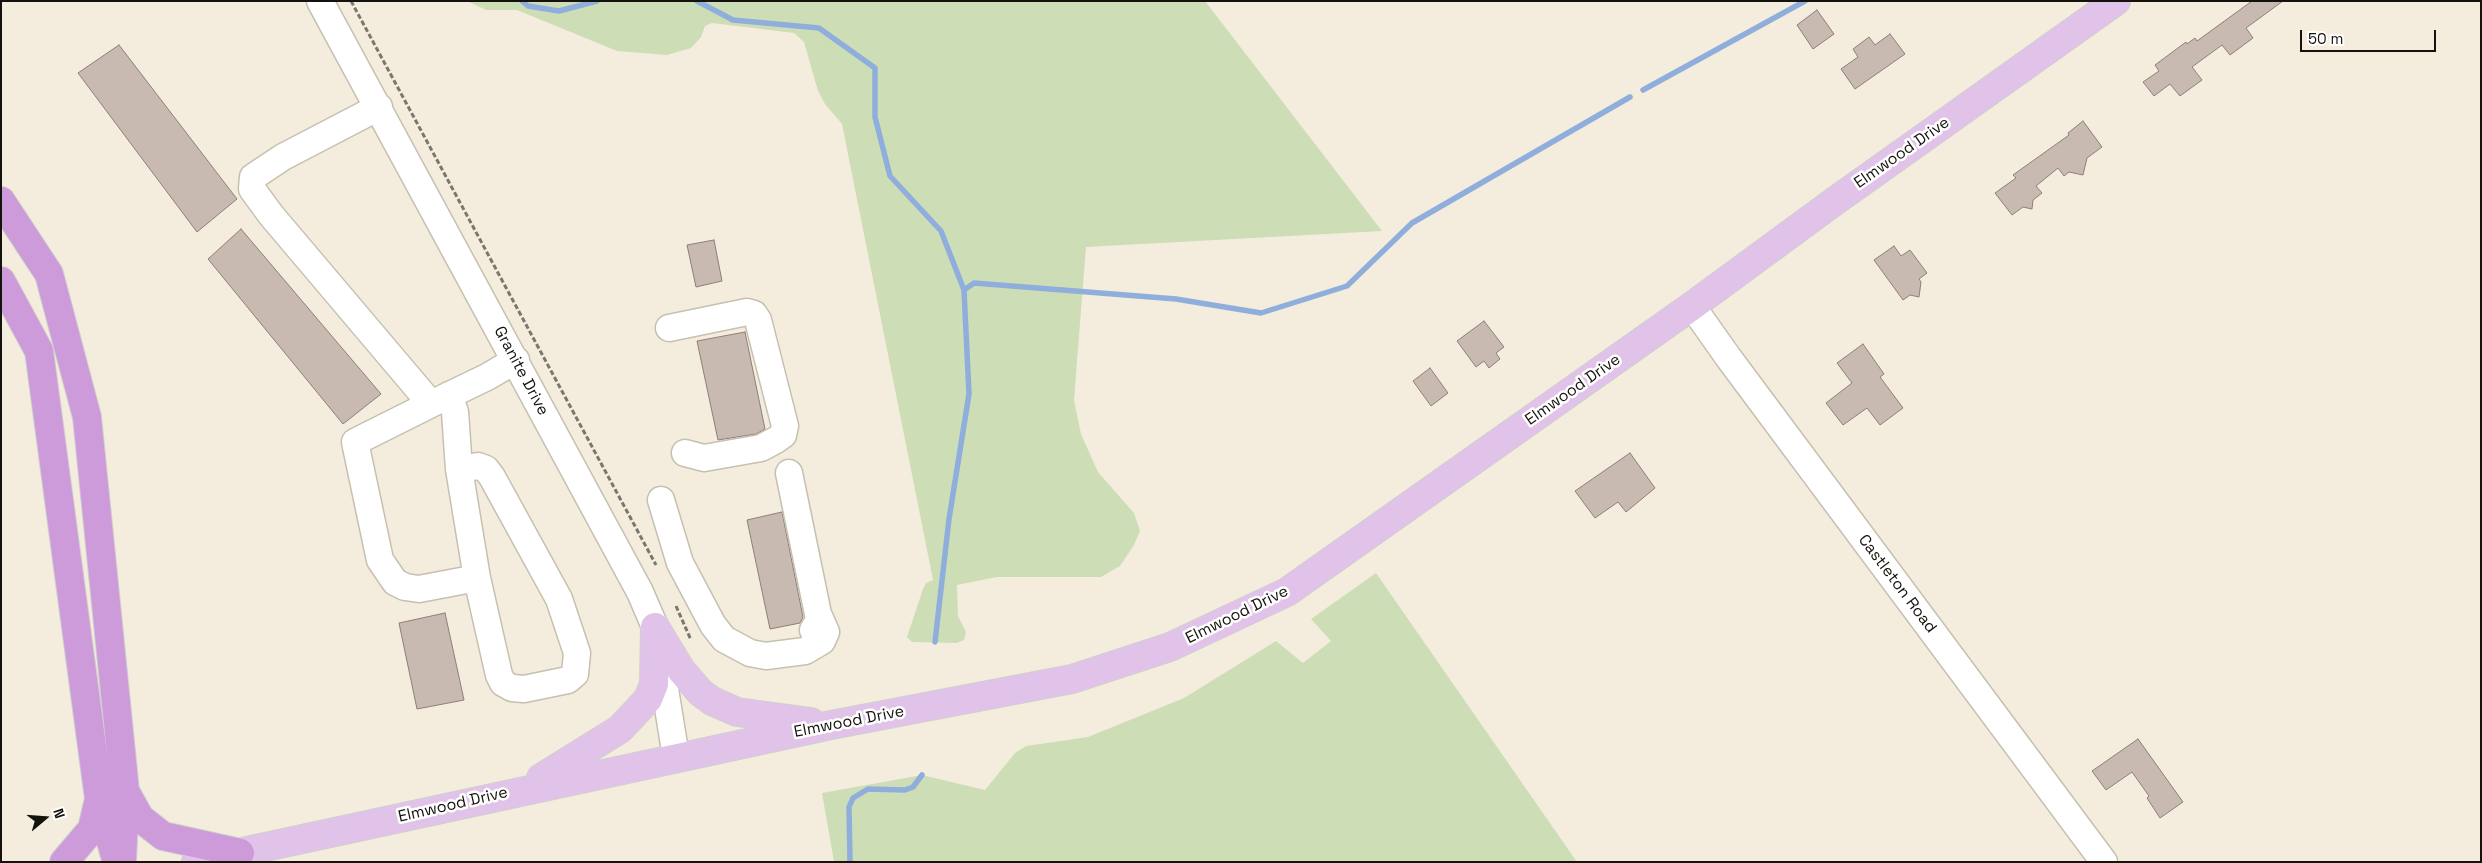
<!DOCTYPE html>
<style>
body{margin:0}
#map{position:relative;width:2482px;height:863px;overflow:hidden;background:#f4edde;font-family:"Space Grotesk",sans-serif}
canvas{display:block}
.frame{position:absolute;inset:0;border:2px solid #14120d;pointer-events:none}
.north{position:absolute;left:20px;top:793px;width:50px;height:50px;-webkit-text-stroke:4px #fff;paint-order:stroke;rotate:72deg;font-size:14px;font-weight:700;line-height:20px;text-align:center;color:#14120d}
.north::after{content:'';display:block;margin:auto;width:18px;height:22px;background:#14120d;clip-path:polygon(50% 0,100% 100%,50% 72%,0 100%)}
.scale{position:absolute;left:2300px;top:30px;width:136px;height:22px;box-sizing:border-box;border:2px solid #14120d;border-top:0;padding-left:6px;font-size:15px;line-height:18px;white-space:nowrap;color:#14120d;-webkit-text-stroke:4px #fff;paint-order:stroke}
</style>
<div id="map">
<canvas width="2482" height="863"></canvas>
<div class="frame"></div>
<div class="north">N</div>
<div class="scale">50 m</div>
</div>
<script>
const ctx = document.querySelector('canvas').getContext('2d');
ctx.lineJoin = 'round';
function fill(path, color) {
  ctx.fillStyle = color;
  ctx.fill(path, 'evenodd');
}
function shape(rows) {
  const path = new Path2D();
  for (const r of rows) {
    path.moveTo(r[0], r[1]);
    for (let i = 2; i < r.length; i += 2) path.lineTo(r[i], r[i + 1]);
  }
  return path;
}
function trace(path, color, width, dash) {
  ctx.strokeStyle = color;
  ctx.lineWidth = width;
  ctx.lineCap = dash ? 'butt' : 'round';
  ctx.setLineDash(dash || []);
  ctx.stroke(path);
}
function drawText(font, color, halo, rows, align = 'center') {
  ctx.font = font + ' "Space Grotesk",sans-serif';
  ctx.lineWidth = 5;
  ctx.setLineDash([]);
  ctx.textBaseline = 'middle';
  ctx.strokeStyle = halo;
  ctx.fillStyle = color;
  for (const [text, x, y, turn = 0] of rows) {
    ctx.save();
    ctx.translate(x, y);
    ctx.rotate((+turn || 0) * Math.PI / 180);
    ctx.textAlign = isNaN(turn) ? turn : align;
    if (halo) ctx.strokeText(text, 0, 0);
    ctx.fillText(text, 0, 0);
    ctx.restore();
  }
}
const green = shape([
 [467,1,1205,1,1382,231,1086,247,1074,400,1081,434,1098,472,1134,513,1140,531,1134,545,1120,566,1101,577,997,577,957,585,958,616,966,632,964,640,957,643,912,642,907,637,923,589,926,583,933,580,842,124,825,104,818,91,804,42,794,33,712,23,705,26,701,37,691,48,667,55,617,51,517,10,486,10],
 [1376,573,1577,862,834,862,822,793,922,775,985,790,1015,753,1026,746,1088,737,1184,698,1276,641,1303,663,1331,641,1311,619]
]);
const stream = shape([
 [522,1,528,6,559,11,597,1],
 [697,1,733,20,819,28,875,68,875,117,890,176,941,231,964,290,969,394,949,519,935,642],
 [1643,90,1805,1],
 [964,290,974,283,1176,299,1261,313,1347,286,1412,223,1630,97],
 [850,862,849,807,853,798,868,789,905,790,913,787,922,775]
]);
const building = shape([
 [2252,1,2283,1,2246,28,2253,38,2230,55,2222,45,2192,67,2202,80,2180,96,2170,84,2154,96,2143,82,2159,71,2155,65,2186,42,2187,44,2195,38,2197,41,2252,1],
 [1817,10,1834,34,1813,49,1797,25,1817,10],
 [1890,34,1905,54,1855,89,1841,69,1858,57,1853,49,1869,37,1875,45,1890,34],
 [119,45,237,199,197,232,78,73,119,45],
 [2083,121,2102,147,2087,158,2083,175,2069,172,2064,176,2058,168,2036,186,2042,193,2033,200,2032,209,2023,207,2012,215,1995,193,2016,178,2013,175,2069,135,2068,133,2083,121],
 [241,229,381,394,343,424,208,259,241,229],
 [714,240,722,281,696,287,687,245,714,240],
 [1894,246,1901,256,1910,250,1927,273,1919,279,1921,282,1919,297,1910,295,1903,300,1874,260,1894,246],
 [1484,321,1504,347,1496,353,1500,359,1489,368,1484,361,1476,367,1457,341,1484,321],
 [745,332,765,429,756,434,718,440,697,341,745,332],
 [1863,344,1884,374,1880,377,1903,408,1880,425,1867,408,1843,425,1826,403,1852,383,1837,363,1863,344],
 [1430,368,1448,393,1431,406,1413,381,1430,368],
 [1630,453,1655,488,1626,512,1618,502,1595,518,1575,491,1630,453],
 [782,512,803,617,800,623,770,629,747,520,782,512],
 [445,613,464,700,417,709,399,623,445,613],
 [2138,739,2183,802,2160,818,2147,798,2149,796,2132,772,2106,790,2092,771,2138,739]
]);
const path = shape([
 [351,1,656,565],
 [676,606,691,640]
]);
const minor = shape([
 [320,1,640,592,655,627,676,757],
 [379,107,283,157,253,177,252,189,271,215,431,404,487,377,516,360],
 [1692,306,1728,357,2104,862],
 [669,328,747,312,754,314,758,320,785,426,783,435,776,440,761,448,704,458,685,453],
 [449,395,455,412,459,469],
 [431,404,355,442,380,560,395,582,405,587,419,589,477,578,499,675,503,683,512,688,524,689,568,680,575,674,577,653,559,599,492,477,486,469,478,466,459,469,477,578],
 [789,473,818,614,819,621,813,630],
 [661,500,680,563,713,625,724,639,750,653,766,656,805,651,822,641,826,632,818,614]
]);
const major = shape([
 [655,627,681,670,700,692,712,701,737,712,811,722],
 [541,778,620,729,648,699,654,684,655,627],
 [196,862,831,725,1072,679,1170,647,1287,592,1692,306,1835,201,2116,1]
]);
const highway = shape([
 [1,201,49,274,87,417,125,791,122,862],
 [1,281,39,351,99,799,115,856],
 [125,791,140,818,163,836,240,853],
 [64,862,92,829,99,799]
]);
const streetNames = [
 ["Elmwood Drive",1902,153,-35],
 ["Granite Drive",521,371,62],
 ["Elmwood Drive",1573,390,-35],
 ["Castleton Road",1897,584,53],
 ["Elmwood Drive",1237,615,-26],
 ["Elmwood Drive",849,722,-11],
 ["Elmwood Drive",453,805,-13]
];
fill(green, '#cddeb7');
trace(stream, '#90aedc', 5.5);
fill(building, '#c8bab1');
trace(building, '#8c7f76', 1);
trace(minor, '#c6c0b1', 29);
trace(major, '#d0d0cf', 30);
trace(highway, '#d0d0cf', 30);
trace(path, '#7b776d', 3, [5, 2.5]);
trace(minor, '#fff', 26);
trace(major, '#e1c3e9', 28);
trace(highway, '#cd9bda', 28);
drawText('16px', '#14120d', '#fff', streetNames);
</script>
